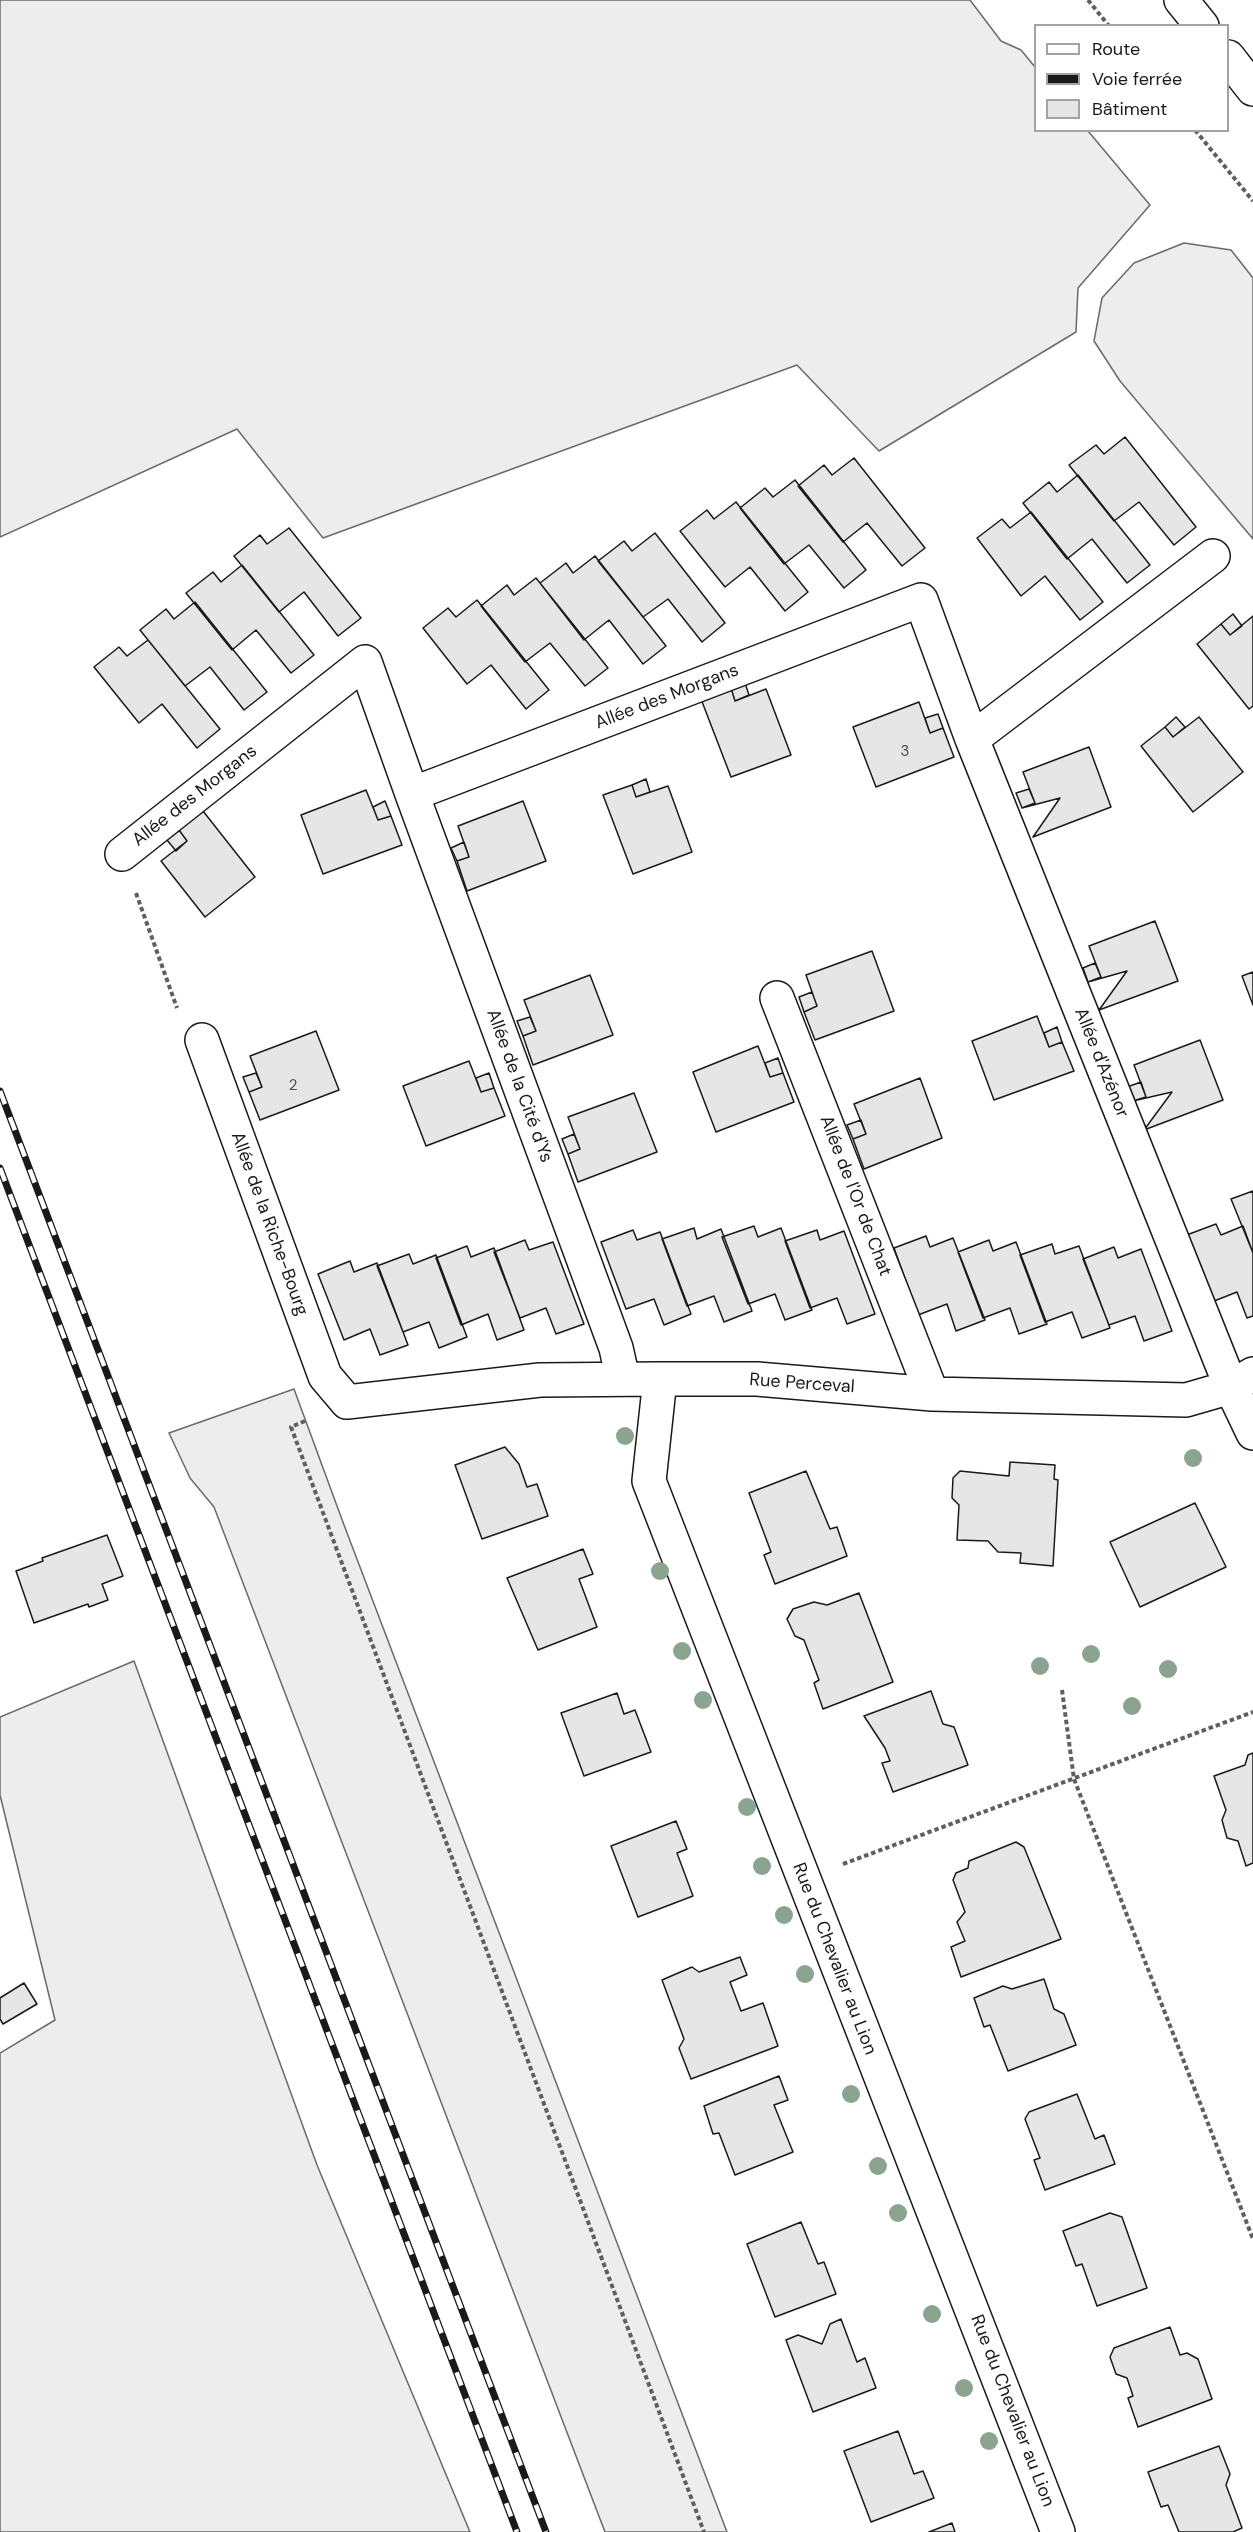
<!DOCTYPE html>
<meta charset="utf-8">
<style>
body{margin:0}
#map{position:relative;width:1253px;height:2532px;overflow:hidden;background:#fff;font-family:"DM Sans",sans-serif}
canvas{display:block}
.legend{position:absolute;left:1034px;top:24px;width:195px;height:108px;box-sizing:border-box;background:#fff;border:2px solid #a3a3a3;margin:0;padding:8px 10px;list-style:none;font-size:18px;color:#1a1a1a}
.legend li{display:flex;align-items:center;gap:12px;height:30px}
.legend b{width:30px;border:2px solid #a3a3a3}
</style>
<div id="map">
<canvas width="1253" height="2532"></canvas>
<ul class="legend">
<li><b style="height:8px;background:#fff"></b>Route</li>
<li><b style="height:8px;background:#1a1a1a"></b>Voie ferrée</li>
<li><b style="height:16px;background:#e6e6e6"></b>Bâtiment</li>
</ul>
</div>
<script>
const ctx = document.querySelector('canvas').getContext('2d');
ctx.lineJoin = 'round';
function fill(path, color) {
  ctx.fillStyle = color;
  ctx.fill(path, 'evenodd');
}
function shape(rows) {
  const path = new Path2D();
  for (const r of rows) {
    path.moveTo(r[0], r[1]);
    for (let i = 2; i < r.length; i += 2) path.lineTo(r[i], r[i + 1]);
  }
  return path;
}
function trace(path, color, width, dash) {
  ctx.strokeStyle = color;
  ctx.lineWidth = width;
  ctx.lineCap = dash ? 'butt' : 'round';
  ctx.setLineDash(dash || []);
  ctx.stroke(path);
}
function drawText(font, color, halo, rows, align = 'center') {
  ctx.font = font + ' "DM Sans",sans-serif';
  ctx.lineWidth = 4.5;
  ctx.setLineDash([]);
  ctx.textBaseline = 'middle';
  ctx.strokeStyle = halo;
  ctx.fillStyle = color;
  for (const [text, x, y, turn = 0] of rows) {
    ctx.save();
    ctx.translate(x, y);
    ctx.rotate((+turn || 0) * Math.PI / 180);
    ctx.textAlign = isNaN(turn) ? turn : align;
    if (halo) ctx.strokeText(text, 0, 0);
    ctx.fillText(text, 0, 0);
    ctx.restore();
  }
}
const built = shape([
 [0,0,970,0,1001,41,1021,50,1035,67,1036,130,1088,131,1150,205,1078,288,1076,332,879,451,797,365,323,538,237,429,0,537,0,0],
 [1184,243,1231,250,1253,278,1253,539,1120,381,1094,341,1102,298,1134,263,1184,243],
 [294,1389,344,1525,727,2532,605,2532,214,1507,190,1478,169,1433,294,1389],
 [134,1661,317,2165,470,2532,0,2532,0,2053,55,2020,0,1795,0,1717,134,1661]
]);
const building = shape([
 [1125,437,1196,527,1174,545,1139,502,1114,521,1069,465,1096,445,1104,454,1125,437],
 [854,458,925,548,902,566,867,523,843,542,798,486,824,465,832,475,854,458],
 [1078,475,1150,565,1127,583,1092,539,1067,559,1023,503,1049,482,1057,492,1078,475],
 [795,480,866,570,844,588,809,545,784,564,740,508,765,488,773,497,795,480],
 [736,502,808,592,785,611,750,567,725,587,680,531,707,510,714,519,736,502],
 [1031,512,1103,602,1080,620,1045,576,1021,596,977,538,1002,519,1010,528,1031,512],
 [289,528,361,618,338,636,304,592,279,612,234,556,260,535,267,544,289,528],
 [655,533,725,623,702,642,668,599,643,617,598,561,624,541,632,551,655,533],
 [595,556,666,646,643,664,609,620,584,640,540,583,566,563,573,573,595,556],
 [242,565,314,655,291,673,256,630,232,650,186,593,213,572,221,582,242,565],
 [536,578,608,668,585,686,550,643,525,662,481,606,507,585,514,595,536,578],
 [477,600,549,690,526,709,491,665,467,684,423,628,448,608,456,617,477,600],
 [195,602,267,692,244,710,210,667,185,686,140,630,166,609,174,619,195,602],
 [1233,614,1242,626,1230,635,1221,624,1233,614],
 [1253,616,1253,706,1249,709,1197,644,1221,624,1230,635,1253,616],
 [148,640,220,729,197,748,162,704,139,723,94,667,119,647,127,656,148,640],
 [745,683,749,695,735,701,731,688,745,683],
 [731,688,735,701,766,689,791,755,731,777,701,699,731,688],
 [919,702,930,733,943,728,954,757,876,787,853,727,919,702],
 [938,714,943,728,930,733,925,718,938,714],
 [1176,717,1185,727,1173,737,1165,727,1176,717],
 [1199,717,1243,772,1193,812,1141,746,1165,727,1173,737,1199,717],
 [1089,747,1111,807,1033,837,1060,798,1022,808,1035,803,1023,772,1089,747],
 [646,779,650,792,636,797,632,785,646,779],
 [632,785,636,797,668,786,692,852,633,874,603,795,632,785],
 [1029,789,1035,803,1022,808,1016,793,1029,789],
 [366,790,378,820,391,816,402,845,323,874,301,815,366,790],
 [385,801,391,816,378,820,373,807,385,801],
 [523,801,546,861,467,891,457,861,469,857,458,826,523,801],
 [203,811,255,877,205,917,161,861,187,841,179,830,203,811],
 [179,830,187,841,176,851,167,840,179,830],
 [464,842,469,857,457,861,451,848,464,842],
 [1155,921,1178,981,1099,1010,1127,971,1088,982,1101,977,1089,946,1155,921],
 [872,951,894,1011,815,1040,804,1012,817,1006,806,975,872,951],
 [1095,963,1101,977,1088,982,1083,968,1095,963],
 [1253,972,1253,1005,1242,976,1253,972],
 [590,975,613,1035,533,1065,523,1036,536,1031,524,1000,590,975],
 [812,992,817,1006,804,1012,799,997,812,992],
 [1037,1016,1049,1047,1062,1042,1074,1071,994,1100,972,1041,1037,1016],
 [530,1017,536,1031,523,1036,517,1021,530,1017],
 [1057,1027,1062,1042,1049,1047,1044,1033,1057,1027],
 [316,1031,339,1090,260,1120,249,1092,262,1087,250,1056,316,1031],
 [1200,1040,1223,1100,1144,1130,1172,1092,1133,1101,1146,1097,1134,1065,1200,1040],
 [758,1046,770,1077,783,1073,794,1102,716,1132,693,1072,758,1046],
 [778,1058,783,1073,770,1077,765,1063,778,1058],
 [469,1061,481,1092,494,1088,505,1116,426,1146,403,1086,469,1061],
 [256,1073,262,1087,249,1092,243,1077,256,1073],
 [489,1073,494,1088,481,1092,476,1078,489,1073],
 [920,1078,942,1138,864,1169,853,1139,866,1134,854,1104,920,1078],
 [1141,1082,1146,1097,1133,1101,1127,1087,1141,1082],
 [634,1093,657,1152,578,1182,568,1154,580,1149,568,1117,634,1093],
 [861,1120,866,1134,853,1139,847,1125,861,1120],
 [574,1134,580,1149,568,1154,562,1139,574,1134],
 [1253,1191,1253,1253,1231,1199,1253,1191],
 [1216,1224,1221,1235,1243,1226,1253,1253,1253,1316,1247,1318,1237,1292,1209,1303,1184,1236,1216,1224],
 [754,1226,758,1237,781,1228,812,1310,785,1320,775,1294,748,1304,722,1237,754,1226],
 [694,1228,697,1239,721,1229,752,1311,724,1322,714,1296,687,1306,662,1239,694,1228],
 [633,1230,637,1240,660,1232,691,1314,664,1325,654,1299,626,1309,601,1242,633,1230],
 [817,1230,820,1240,844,1231,875,1314,847,1324,837,1298,810,1308,785,1241,817,1230],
 [926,1236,930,1247,953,1238,985,1320,956,1331,947,1304,918,1315,894,1248,926,1236],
 [525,1240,529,1250,553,1242,584,1324,556,1334,546,1308,520,1318,494,1252,525,1240],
 [989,1240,993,1251,1016,1242,1047,1324,1019,1334,1010,1308,983,1318,958,1252,989,1240],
 [1052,1244,1055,1254,1079,1246,1110,1328,1082,1338,1072,1312,1045,1322,1020,1255,1052,1244],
 [467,1246,471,1257,494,1248,524,1330,497,1340,488,1314,461,1325,436,1258,467,1246],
 [1114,1247,1118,1258,1141,1249,1172,1331,1144,1341,1135,1316,1109,1325,1083,1259,1114,1247],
 [409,1254,413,1264,436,1255,467,1337,439,1348,429,1322,403,1332,377,1266,409,1254],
 [350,1261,354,1272,377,1263,408,1345,380,1355,370,1329,344,1340,318,1274,350,1261],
 [505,1447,519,1464,527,1487,537,1484,548,1516,482,1539,455,1465,505,1447],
 [1010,1462,1055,1465,1054,1479,1058,1480,1053,1566,1020,1563,1021,1553,998,1552,988,1541,957,1540,959,1505,952,1498,953,1478,960,1471,1009,1476,1010,1462],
 [806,1471,830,1529,837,1527,847,1556,775,1584,764,1555,771,1552,749,1493,806,1471],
 [1195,1503,1226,1567,1140,1607,1110,1542,1195,1503],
 [107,1535,123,1576,102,1584,108,1600,89,1607,88,1604,34,1623,16,1571,43,1561,42,1558,107,1535],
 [583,1549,593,1574,579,1579,597,1627,538,1650,507,1578,583,1549],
 [859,1593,893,1682,823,1709,814,1683,819,1680,804,1640,795,1636,787,1619,793,1609,814,1602,827,1605,859,1593],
 [931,1691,943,1724,954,1727,968,1765,893,1792,882,1763,890,1761,885,1748,864,1716,931,1691],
 [617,1693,624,1714,635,1710,651,1752,584,1776,561,1713,617,1693],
 [1253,1753,1253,1863,1246,1866,1238,1841,1227,1838,1222,1820,1226,1810,1214,1776,1245,1765,1248,1755,1253,1753],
 [676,1821,687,1849,677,1853,693,1896,638,1917,611,1846,676,1821],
 [1016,1842,1024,1847,1061,1939,961,1977,951,1947,965,1941,957,1922,965,1912,953,1880,956,1873,968,1868,969,1861,1016,1842],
 [740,1957,747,1975,730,1982,741,2011,763,2003,778,2046,691,2079,679,2048,684,2039,662,1980,692,1967,699,1972,740,1957],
 [1044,1979,1054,2009,1064,2014,1076,2045,1008,2071,990,2025,984,2027,974,1998,1003,1986,1012,1989,1044,1979],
 [24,1983,37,2004,3,2024,0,2019,0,1998,24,1983],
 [779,2076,788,2100,774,2105,793,2152,735,2175,719,2133,713,2134,704,2106,779,2076],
 [1077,2094,1095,2139,1104,2135,1115,2164,1045,2190,1034,2160,1040,2158,1025,2119,1029,2112,1077,2094],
 [1110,2213,1122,2217,1147,2288,1097,2306,1082,2264,1076,2266,1063,2231,1110,2213],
 [801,2222,818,2264,824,2262,836,2294,775,2317,747,2244,801,2222],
 [841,2319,857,2362,865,2358,876,2388,813,2412,786,2340,798,2335,822,2344,830,2324,841,2319],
 [1170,2327,1180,2355,1187,2353,1198,2359,1212,2399,1138,2427,1128,2398,1133,2396,1127,2378,1116,2374,1110,2357,1114,2348,1170,2327],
 [898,2431,914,2474,923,2471,934,2498,871,2522,844,2451,898,2431],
 [1219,2446,1230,2474,1226,2485,1242,2528,1233,2532,1179,2532,1168,2505,1161,2507,1148,2472,1219,2446],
 [952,2523,955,2532,929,2532,952,2523]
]);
const path = shape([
 [1088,0,1109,26],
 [1195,130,1253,201],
 [136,893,177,1008],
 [305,1421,291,1427,704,2532],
 [1062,1690,1074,1779,1253,2239],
 [843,1864,1253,1712]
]);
const minor = shape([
 [972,739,1231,1387,1253,1433],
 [412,794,616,1348,623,1379],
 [122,854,365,662,412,794,921,600,972,739,1213,556],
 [777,998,932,1394],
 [202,1040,325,1376,347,1402,540,1380,660,1379,757,1379,932,1394,1186,1400,1231,1387,1253,1374],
 [660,1379,649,1481,1058,2532]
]);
const major = shape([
 [1181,0,1202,26],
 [1228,57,1253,89]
]);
const rail = shape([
 [0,1091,546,2532],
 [0,1168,517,2532]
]);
const trees = [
 [625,1436],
 [1193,1458],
 [660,1571],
 [682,1651],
 [1091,1654],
 [1040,1666],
 [1168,1669],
 [703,1700],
 [1132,1706],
 [747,1807],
 [762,1866],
 [784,1915],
 [805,1974],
 [851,2094],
 [878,2166],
 [898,2213],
 [932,2314],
 [964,2388],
 [989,2441]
];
const numberNames = [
 ["3",905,752],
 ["2",293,1086]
];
const streetNames = [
 ["Allée des Morgans",667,697,-21],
 ["Allée des Morgans",195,796,-38],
 ["Allée d'Azénor",1101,1063,68],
 ["Allée de la Cité d'Ys",519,1086,70],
 ["Allée de l'Or de Chat",855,1196,69],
 ["Allée de la Riche-Bourg",269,1224,70],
 ["Rue Perceval",802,1384,4],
 ["Rue du Chevalier au Lion",834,1959,69],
 ["Rue du Chevalier au Lion",1012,2411,69]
];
fill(built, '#ededed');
trace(built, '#6a6a6a', 1.5);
fill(building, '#e6e6e6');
trace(building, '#1a1a1a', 1.5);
trace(minor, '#1a1a1a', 36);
trace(major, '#1a1a1a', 36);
trace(path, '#5f5f5f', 4, [4.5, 3]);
trace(minor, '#fff', 33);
trace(major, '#fff', 33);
trace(rail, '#1a1a1a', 7);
trace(rail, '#fff', 4.5, [14]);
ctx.fillStyle = '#8aa48f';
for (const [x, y] of trees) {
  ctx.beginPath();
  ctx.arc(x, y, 9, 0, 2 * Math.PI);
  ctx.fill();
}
drawText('15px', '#4d4d4d', null, numberNames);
drawText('18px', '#1a1a1a', '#fff', streetNames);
</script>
